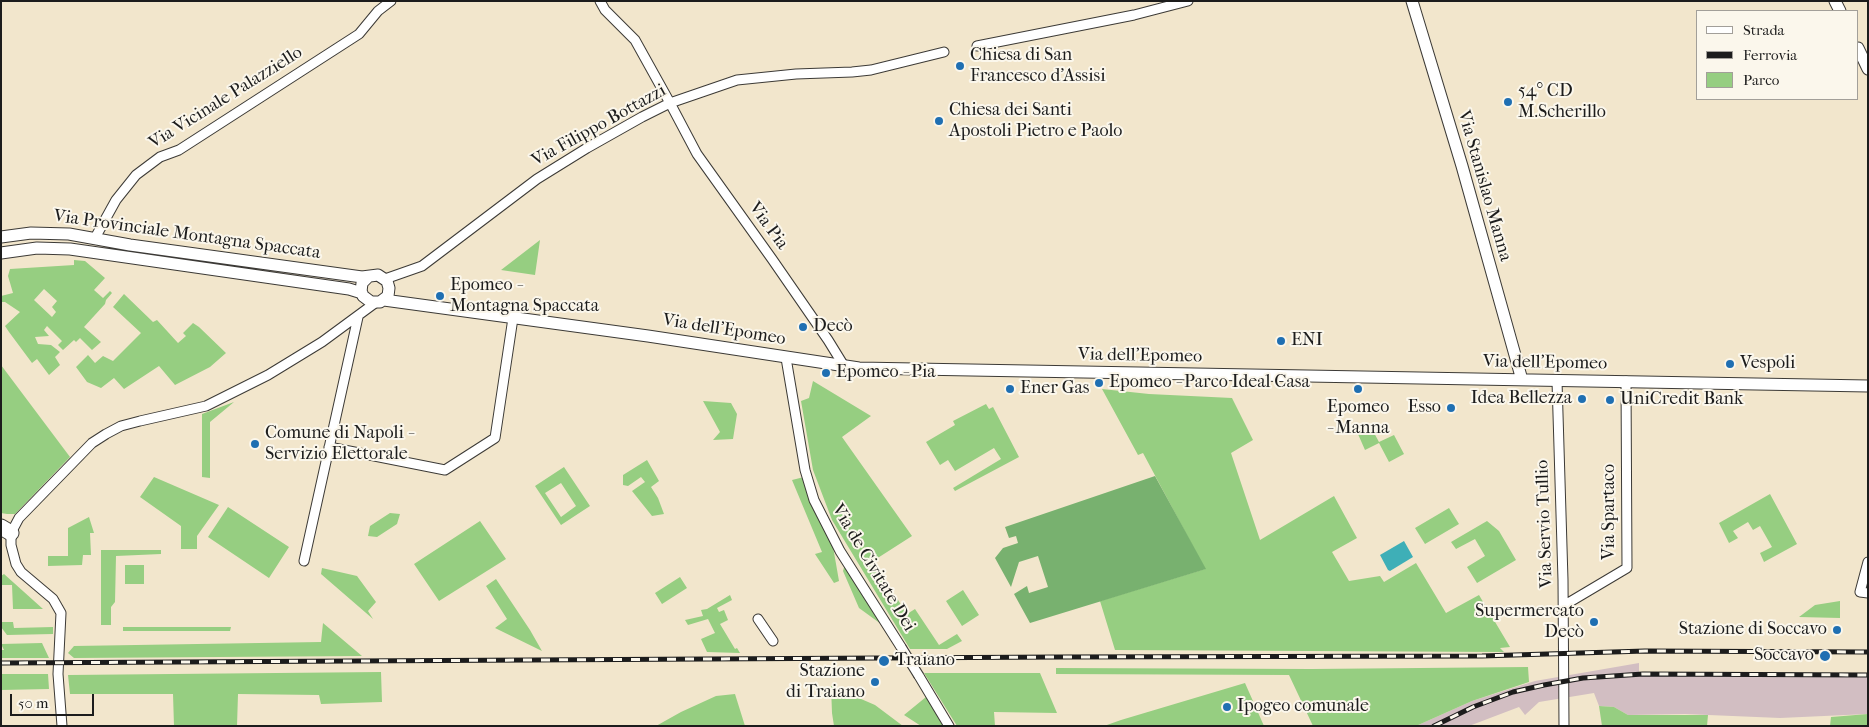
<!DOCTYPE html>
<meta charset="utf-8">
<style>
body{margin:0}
#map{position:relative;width:1869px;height:727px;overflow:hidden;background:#f2e6cc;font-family:"IM FELL French Canon",serif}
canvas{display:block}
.frame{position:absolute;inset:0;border:2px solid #1c1c1c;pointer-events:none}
.legend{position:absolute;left:1696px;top:10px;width:162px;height:90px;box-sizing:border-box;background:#fbf7ec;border:1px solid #a29f99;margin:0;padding:6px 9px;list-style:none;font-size:15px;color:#1c1c1c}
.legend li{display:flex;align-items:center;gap:10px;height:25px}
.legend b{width:25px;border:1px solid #a29f99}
.scale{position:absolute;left:10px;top:694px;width:84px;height:22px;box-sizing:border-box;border:2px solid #1c1c1c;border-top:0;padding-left:6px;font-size:15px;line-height:18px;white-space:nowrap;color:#1c1c1c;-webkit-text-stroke:4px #fbf7ec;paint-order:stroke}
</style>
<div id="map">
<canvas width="1869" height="727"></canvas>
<div class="frame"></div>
<ul class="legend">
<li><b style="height:6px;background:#fff"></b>Strada</li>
<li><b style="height:6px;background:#1c1c1c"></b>Ferrovia</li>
<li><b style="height:14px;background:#96ce81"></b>Parco</li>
</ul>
<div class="scale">50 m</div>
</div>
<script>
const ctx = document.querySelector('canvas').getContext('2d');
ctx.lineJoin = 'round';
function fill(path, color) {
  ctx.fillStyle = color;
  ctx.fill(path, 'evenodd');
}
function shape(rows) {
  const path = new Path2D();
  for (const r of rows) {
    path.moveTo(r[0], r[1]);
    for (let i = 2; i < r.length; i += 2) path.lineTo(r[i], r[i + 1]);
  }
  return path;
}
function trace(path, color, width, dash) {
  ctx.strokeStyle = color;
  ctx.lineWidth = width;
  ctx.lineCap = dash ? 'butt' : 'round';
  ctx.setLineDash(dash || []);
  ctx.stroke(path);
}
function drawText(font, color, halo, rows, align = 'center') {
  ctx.font = font + ' "IM FELL French Canon",serif';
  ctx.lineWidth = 4;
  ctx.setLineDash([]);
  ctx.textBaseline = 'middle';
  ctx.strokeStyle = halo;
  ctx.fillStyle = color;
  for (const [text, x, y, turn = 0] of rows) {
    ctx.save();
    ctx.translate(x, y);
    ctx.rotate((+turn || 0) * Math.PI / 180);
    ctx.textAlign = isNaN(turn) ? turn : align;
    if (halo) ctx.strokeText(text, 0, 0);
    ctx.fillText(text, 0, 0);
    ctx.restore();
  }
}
const industrial = shape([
 [1639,663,1639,673,1868,673,1868,714,1780,718,1685,714,1628,715,1614,707,1599,706,1594,693,1539,702,1525,715,1519,707,1469,726,1416,726,1472,701,1535,681]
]);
const green = shape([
 [540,240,535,275,501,270],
 [74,260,85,261,105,278,94,290,103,298,110,291,112,293,106,300,105,304,84,327,101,342,92,350,80,338,76,342,74,340,63,350,58,345,62,341,47,326,44,330,49,336,35,337,38,344,51,345,60,352,55,357,60,365,49,375,37,359,32,363,9,332,5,326,20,312,5,302,1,302,1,296,13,293,8,276,10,269,74,265],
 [44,289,57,301,52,307,56,312,52,317,34,300],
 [124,294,153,322,157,320,178,343,186,336,183,333,193,323,199,327,226,353,210,367,175,385,159,366,124,389,114,378,101,388,87,382,76,367,88,355,95,363,103,356,113,361,141,333,113,307],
 [1,365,70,457,15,514,7,514,1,513],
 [813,381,871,416,842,437,912,536,873,561,907,614,915,609,939,645,957,634,962,641,947,649,910,649,832,520,813,470,801,401,809,398],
 [1102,389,1149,394,1232,398,1253,440,1231,453,1260,540,1334,496,1357,538,1332,552,1349,581,1380,576,1384,582,1416,563,1446,613,1479,595,1510,647,1500,648,1504,652,1115,650,1100,601,1205,569,1143,453,1138,455],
 [703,401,731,403,737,414,733,439,713,440,720,432],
 [234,402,210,422,210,478,202,477,202,414],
 [986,404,989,409,993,407,1019,457,955,491,953,488,1001,459,994,448,955,471,948,460,940,465,926,442,955,425,953,421],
 [1357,424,1363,433,1367,433,1373,431,1379,442,1394,435,1404,454,1389,462,1379,443,1365,450,1354,425],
 [647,460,659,481,651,487,658,498,664,514,652,516,632,491,645,482,641,477,628,486,623,485,623,475],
 [564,467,590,506,561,525,535,486],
 [561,483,576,506,561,517,545,493],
 [154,477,219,505,197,536,197,549,181,549,181,526,140,497],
 [804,477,811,500,830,542,832,541,839,581,834,583,815,554,822,552,792,480],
 [1770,494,1797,544,1764,562,1760,553,1772,547,1760,526,1753,530,1748,522,1733,531,1738,538,1729,543,1719,523],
 [228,507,289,547,269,578,208,537],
 [1449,508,1459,524,1425,544,1415,528],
 [390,513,400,514,397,524,377,537,368,536,370,526],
 [89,517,94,533,90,533,91,555,83,555,82,565,48,566,48,556,68,556,68,528],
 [480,521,506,559,439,601,414,564],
 [1487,521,1499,531,1516,560,1477,583,1467,567,1485,556,1475,539,1456,549,1451,542],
 [101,550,161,550,161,554,116,556,115,602,111,607,111,625,101,625],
 [845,564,881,624,859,608,843,571],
 [125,565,144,565,144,584,125,584],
 [322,568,357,576,376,602,368,611,373,619,321,574],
 [4,574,43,609,13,609,12,585,1,585,1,576],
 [680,577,687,588,662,604,655,593],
 [496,579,530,630,542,651,495,628,507,619,486,586],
 [963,590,979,615,962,626,946,601],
 [730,595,732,600,717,608,719,612,724,610,728,620,720,624,735,649,737,648,740,653,707,652,701,639,715,633,708,619,688,625,685,620,703,616,701,610,707,609],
 [1840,601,1840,618,1799,617,1815,605],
 [1,622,13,622,14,628,53,627,53,634,7,635,1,627],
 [323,623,362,656,74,658,68,653,74,646,321,642],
 [123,627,231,627,230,631,123,631],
 [42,643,49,658,1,658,1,650,4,650,1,644],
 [1528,667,1529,682,1472,701,1416,726,1313,726,1289,675,1056,674,1056,668,1312,669],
 [381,672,382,702,321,704,319,695,238,694,237,726,174,726,173,694,70,694,68,675],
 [924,673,1040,673,1057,713,994,712,995,726,957,726],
 [1,674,48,674,49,689,1,690],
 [1245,683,1264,726,1104,726,1121,720],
 [831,686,875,705,903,726,834,726,832,713],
 [735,694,745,726,656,726,681,712,716,696],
 [926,697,943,726,921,726,904,715],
 [1599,706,1614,707,1628,715,1708,715,1707,726,1602,726],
 [1868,714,1868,726,1830,726,1831,717]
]);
const forest = shape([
 [1155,476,1206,569,1030,623,1014,594,1027,586,1029,593,1048,587,1038,556,1019,562,1011,587,995,558,1003,548,1018,543,1016,536,1009,538,1005,527]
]);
const water = shape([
 [1404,541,1413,557,1390,571,1388,570,1380,555]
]);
const minor = shape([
 [600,1,605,10,635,40,670,103,697,154,772,259,828,340,844,366],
 [977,46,1134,15,1188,1],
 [95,238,116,200,136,175,160,157,179,150,359,34,378,11,391,1],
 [385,279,422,266,537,179,587,148,642,117,670,103,737,80,796,74,852,72,871,70,944,52],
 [786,358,805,470,814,500,840,551,901,647],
 [1557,381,1563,580,1564,726],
 [329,447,445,470,495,438,513,318],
 [304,561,358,317],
 [1868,562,1860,592,1868,593],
 [1563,606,1627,568,1626,381],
 [758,619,773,641],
 [919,676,949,726],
 [62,726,58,674,61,613,53,599,21,572,16,564,11,545,11,533,19,518,92,443,106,434,121,426,140,421,206,406,268,375,322,342,375,303]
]);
const tertiary = shape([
 [1412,1,1462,166,1522,380],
 [1835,1,1840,11],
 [1858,48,1868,69],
 [1,237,31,233,69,234,130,245,362,277,378,275,387,281,389,288,388,296,380,302,371,302,363,296,361,292,362,283,368,277],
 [1,253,37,248,70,249,349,289,362,293],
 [384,300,648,336,859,368,1868,386]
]);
const trunk = shape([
 [1,527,11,533]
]);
const rail = shape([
 [1,663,1060,657,1482,656,1645,651,1868,652],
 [1434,726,1473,707,1513,692,1544,685,1583,678,1643,674,1868,675]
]);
const minorBridge = shape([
 [901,647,919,676]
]);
const markers = [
 [960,66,5,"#1f6fb2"],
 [1508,102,5,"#1f6fb2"],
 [939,121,5,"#1f6fb2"],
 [440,296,5,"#1f6fb2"],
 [803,327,5,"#1f6fb2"],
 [1281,341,5,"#1f6fb2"],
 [1730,364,5,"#1f6fb2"],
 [826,373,5,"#1f6fb2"],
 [1099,383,5,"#1f6fb2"],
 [1010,389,5,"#1f6fb2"],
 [1358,389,5,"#1f6fb2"],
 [1582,399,5,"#1f6fb2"],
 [1610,400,5,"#1f6fb2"],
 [1451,408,5,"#1f6fb2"],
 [255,444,5,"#1f6fb2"],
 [1594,622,5,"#1f6fb2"],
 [1837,630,5,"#1f6fb2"],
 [1825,656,6,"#1f6fb2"],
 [884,661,6,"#1f6fb2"],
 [875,682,5,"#1f6fb2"],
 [1227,707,5,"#1f6fb2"]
];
const poiNames = [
 ["Chiesa di San",970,56],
 ["Francesco d'Assisi",970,77],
 ["54° CD",1518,92],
 ["M.Scherillo",1518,113],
 ["Chiesa dei Santi",949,111],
 ["Apostoli Pietro e Paolo",949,132],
 ["Epomeo -",450,286],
 ["Montagna Spaccata",450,307],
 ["Decò",813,327],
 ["ENI",1291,341],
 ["Vespoli",1740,364],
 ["Epomeo - Pia",836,373],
 ["Epomeo - Parco Ideal Casa",1109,383],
 ["Ener Gas",1020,389],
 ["Idea Bellezza",1572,399,"right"],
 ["UniCredit Bank",1620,400],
 ["Epomeo",1358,408,"center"],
 ["- Manna",1358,429,"center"],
 ["Esso",1441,408,"right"],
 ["Comune di Napoli -",265,434],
 ["Servizio Elettorale",265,455],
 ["Supermercato",1584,612,"right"],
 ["Decò",1584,633,"right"],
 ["Stazione di Soccavo",1827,630,"right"],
 ["Soccavo",1814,656,"right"],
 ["Traiano",895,661],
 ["Stazione",865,672,"right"],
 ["di Traiano",865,693,"right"],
 ["Ipogeo comunale",1237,707]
];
const streetNames = [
 ["Via Vicinale Palazziello",226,98,-32],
 ["Via Filippo Bottazzi",599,126,-29],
 ["Via Stanislao Manna",1484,186,74],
 ["Via Pia",768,226,54],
 ["Via Provinciale Montagna Spaccata",187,235,8],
 ["Via dell'Epomeo",724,330,9],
 ["Via dell'Epomeo",1140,356,1],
 ["Via dell'Epomeo",1545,363,1],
 ["Via Spartaco",1610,512,-90],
 ["Via Servio Tullio",1545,524,-92],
 ["Via de Civitate Dei",873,568,59]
];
fill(industrial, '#d2bec2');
fill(green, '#96ce81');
fill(forest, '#78b16f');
fill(water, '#3eafb7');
trace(minor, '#3c3a36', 11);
trace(tertiary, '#3c3a36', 13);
trace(trunk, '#3c3a36', 17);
trace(minor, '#fff', 9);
trace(tertiary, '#fff', 11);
trace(trunk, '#fff', 15);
trace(rail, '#1c1c1c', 5);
trace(rail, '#fbf7ec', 3, [9]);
trace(minorBridge, '#3c3a36', 11, []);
trace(minorBridge, '#fff', 9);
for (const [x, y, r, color] of markers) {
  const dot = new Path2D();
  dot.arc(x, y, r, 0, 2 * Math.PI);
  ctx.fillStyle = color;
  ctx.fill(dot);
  trace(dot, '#fbf7ec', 2);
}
drawText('18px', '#1c1c1c', '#fbf7ec', poiNames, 'left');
drawText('18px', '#1c1c1c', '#fbf7ec', streetNames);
</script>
